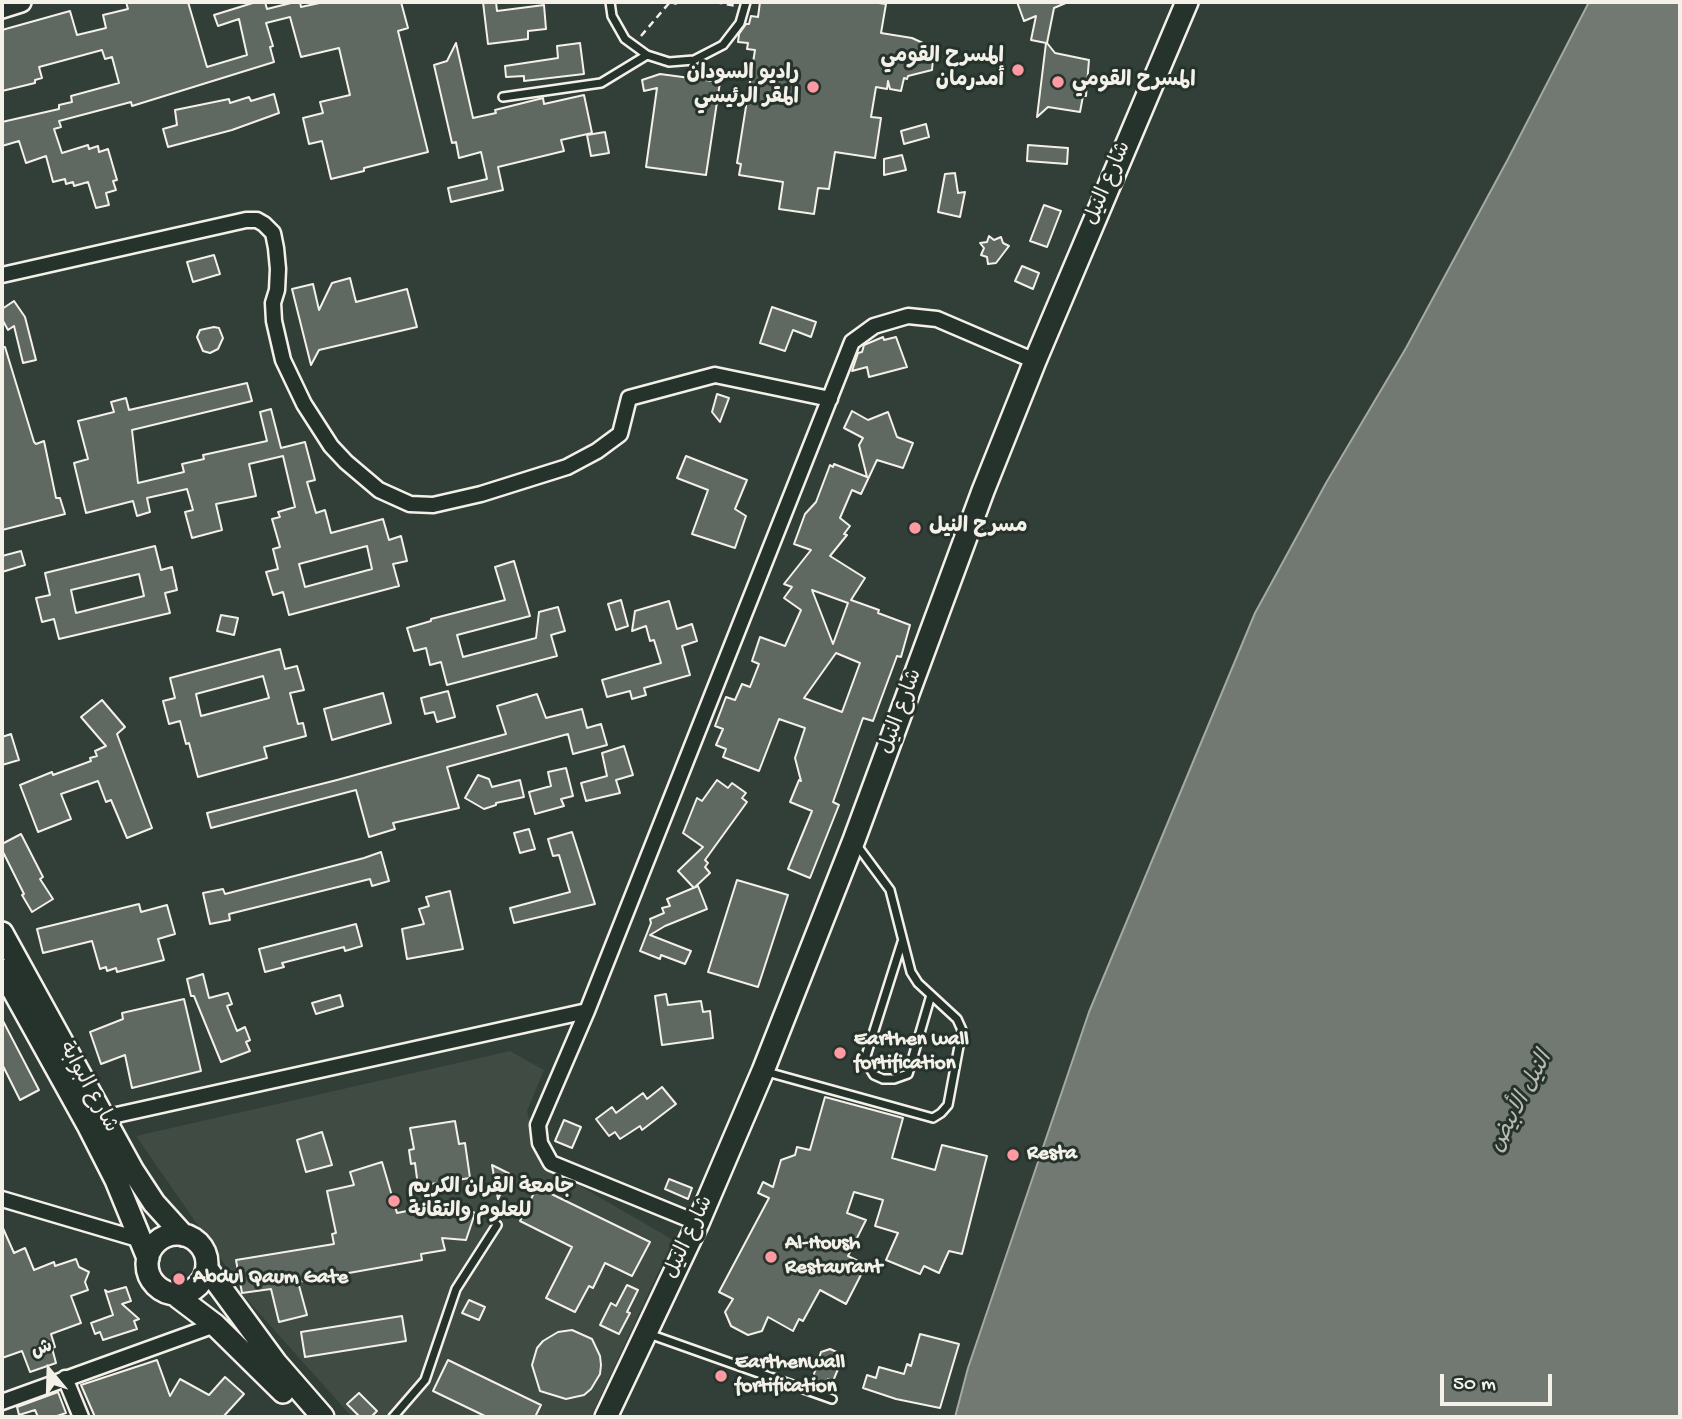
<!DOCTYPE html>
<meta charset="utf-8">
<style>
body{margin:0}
#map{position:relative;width:1682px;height:1419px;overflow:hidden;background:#323e38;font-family:"Gochi Hand","Playpen Sans Arabic",sans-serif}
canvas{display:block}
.frame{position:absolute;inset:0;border:4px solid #f4f1e8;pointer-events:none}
.north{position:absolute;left:14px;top:1335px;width:70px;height:70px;-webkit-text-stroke:5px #26332d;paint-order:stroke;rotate:341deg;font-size:19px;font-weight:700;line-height:28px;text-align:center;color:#f4f1e8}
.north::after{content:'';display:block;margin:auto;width:24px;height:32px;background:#f4f1e8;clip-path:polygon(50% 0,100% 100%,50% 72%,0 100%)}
.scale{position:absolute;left:1440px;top:1374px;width:112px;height:32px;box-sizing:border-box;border:4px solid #f4f1e8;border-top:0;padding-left:9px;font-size:21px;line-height:24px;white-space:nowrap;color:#f4f1e8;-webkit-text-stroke:5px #26332d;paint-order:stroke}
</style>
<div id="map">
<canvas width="1682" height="1419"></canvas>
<div class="frame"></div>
<div class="north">ش</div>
<div class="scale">50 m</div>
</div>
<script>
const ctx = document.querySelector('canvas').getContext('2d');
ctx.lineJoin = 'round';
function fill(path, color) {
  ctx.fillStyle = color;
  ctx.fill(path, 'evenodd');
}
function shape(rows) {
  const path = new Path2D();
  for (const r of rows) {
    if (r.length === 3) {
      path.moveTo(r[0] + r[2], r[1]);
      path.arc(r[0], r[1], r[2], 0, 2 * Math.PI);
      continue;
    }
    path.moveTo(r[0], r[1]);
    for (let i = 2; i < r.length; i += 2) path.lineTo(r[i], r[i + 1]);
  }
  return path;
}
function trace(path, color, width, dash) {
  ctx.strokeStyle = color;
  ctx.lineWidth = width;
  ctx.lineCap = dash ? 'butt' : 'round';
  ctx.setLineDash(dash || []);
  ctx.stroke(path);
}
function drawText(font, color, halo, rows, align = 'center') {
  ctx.font = font + ' "Gochi Hand","Playpen Sans Arabic",sans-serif';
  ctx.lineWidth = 6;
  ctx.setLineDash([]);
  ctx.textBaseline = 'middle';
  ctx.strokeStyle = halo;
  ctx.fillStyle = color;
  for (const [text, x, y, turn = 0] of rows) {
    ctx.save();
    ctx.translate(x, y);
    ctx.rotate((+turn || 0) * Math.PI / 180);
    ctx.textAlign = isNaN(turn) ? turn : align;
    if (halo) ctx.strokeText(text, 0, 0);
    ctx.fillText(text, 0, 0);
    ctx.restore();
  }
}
const built = shape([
 [510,1051,544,1070,527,1111,539,1162,673,1240,591,1417,352,1417,242,1294,242,1289,136,1136]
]);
const water = shape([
 [1589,2,1680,2,1680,1417,955,1417,968,1368,1089,1012,1255,613,1326,483,1406,348,1508,159,1589,2]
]);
const building = shape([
 [126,2,188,2,207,67,247,55,239,19,218,26,214,15,256,2,265,2,267,9,295,2,300,2,301,7,324,2,401,2,408,28,398,31,428,152,364,168,364,171,331,179,322,141,309,144,303,118,323,113,320,102,350,95,339,48,301,57,290,17,266,23,273,46,270,47,274,62,132,106,131,102,59,121,61,127,54,129,62,153,88,145,89,149,98,146,99,152,108,149,117,180,113,181,116,190,106,193,109,205,96,208,88,182,74,186,73,182,66,184,65,179,53,182,46,156,26,163,19,141,2,146,2,122,59,109,59,105,72,102,71,96,119,83,112,57,105,59,102,50,39,67,42,78,35,80,35,83,2,91,2,30,70,11,77,35,106,28,103,15,128,9,126,2],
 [483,2,496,2,497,11,544,5,546,29,528,31,528,39,488,44,483,2],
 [760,2,871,2,886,4,881,33,912,38,934,48,932,70,908,76,907,79,904,78,901,91,890,89,888,81,887,89,876,87,871,117,881,118,875,158,835,152,829,189,818,188,814,214,779,209,783,182,739,175,741,164,737,163,755,50,747,49,748,43,738,42,739,34,746,24,749,24,751,16,758,17,760,2],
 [1017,2,1068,2,1054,8,1047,43,1055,53,1089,60,1086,96,1083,96,1080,112,1048,107,1037,117,1046,43,1031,40,1036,16,1024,21,1017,2],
 [456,43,473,118,496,113,495,110,543,98,544,104,584,95,592,133,561,140,564,151,498,167,503,190,451,202,448,188,487,179,481,152,459,158,456,142,452,143,434,65,447,61,456,43],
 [580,43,584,74,524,81,524,76,506,77,505,66,558,58,557,46,580,43],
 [660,74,720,82,706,175,646,167,657,88,644,91,642,80,660,74],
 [274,94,279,113,232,130,168,147,163,129,177,125,175,110,229,99,230,103,249,97,251,101,274,94],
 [926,124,929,137,904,144,901,131,926,124],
 [605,132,609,153,591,156,587,135,605,132],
 [1028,145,1068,148,1067,164,1027,161,1028,145],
 [902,155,906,170,884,175,884,159,902,155],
 [955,173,958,193,965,192,960,217,938,212,945,174,955,173],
 [1044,205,1061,211,1047,247,1030,241,1044,205],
 [989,236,994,240,1001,237,1003,243,1009,246,996,263,988,264,987,257,981,255,984,248,980,243,987,242,989,236],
 [214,255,220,274,193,282,187,262,214,255],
 [1022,266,1039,273,1033,289,1015,281,1022,266],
 [350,278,356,302,407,289,417,327,319,350,311,365,292,289,313,284,319,310,332,283,350,278],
 [14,301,25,317,36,360,23,363,14,326,8,330,2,319,2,309,14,301],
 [772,307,816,322,811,337,793,330,785,351,760,343,772,307],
 [214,327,219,328,223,338,218,349,210,353,203,351,197,337,200,330,214,327],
 [883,337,884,340,896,337,907,367,869,377,867,367,852,371,858,353,862,352,864,345,883,337],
 [2,347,5,347,34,442,36,444,44,441,56,498,60,498,65,514,2,530,2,347],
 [247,383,252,401,132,430,138,483,184,472,182,464,204,459,203,455,267,441,260,412,271,409,281,448,305,442,315,480,307,482,316,513,325,510,331,533,383,519,389,540,401,536,407,561,393,564,399,586,289,615,283,592,273,595,266,572,278,569,273,549,280,547,272,519,280,517,278,512,295,507,283,456,249,464,256,496,216,504,222,530,192,538,185,512,193,510,187,489,147,498,150,512,137,516,133,501,86,513,74,463,88,459,78,421,114,412,111,402,126,398,129,410,247,383],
 [367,546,372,569,305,587,299,564,367,546],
 [717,394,729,398,720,422,712,412,717,394],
 [852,411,868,420,888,412,897,437,913,443,903,468,877,460,861,494,852,490,840,518,850,526,844,534,847,535,830,556,865,578,851,600,879,610,878,613,910,625,901,657,897,656,873,721,863,718,833,802,839,805,810,878,788,869,812,811,790,802,799,780,801,781,795,758,805,728,779,719,759,771,723,757,726,749,716,745,723,729,715,726,726,697,735,700,742,684,750,687,759,664,752,661,760,637,785,646,801,610,784,598,792,587,784,584,811,550,794,544,805,514,816,502,830,465,833,467,834,464,867,477,859,445,863,438,844,428,852,411],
 [812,590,848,603,833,644,812,590],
 [836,653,860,663,842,712,804,698,836,653],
 [686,456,747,480,735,509,746,516,735,548,692,534,708,490,677,478,686,456],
 [155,546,161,570,172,567,177,590,165,593,170,613,59,639,54,619,42,622,36,598,50,595,45,573,155,546],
 [139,574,144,596,76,613,71,590,139,574],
 [21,551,25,565,2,572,2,556,21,551],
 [514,561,530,616,457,635,463,657,536,638,539,612,558,607,565,631,551,635,557,656,447,685,441,662,430,665,426,648,414,651,407,628,431,621,431,619,505,600,495,567,514,561],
 [621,600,628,626,616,630,608,604,621,600],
 [669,601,677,629,692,624,697,641,682,646,690,675,644,688,646,695,632,699,630,691,607,697,602,680,661,663,654,640,650,641,646,626,632,631,635,611,669,601],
 [221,615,238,618,234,635,217,631,221,615],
 [280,649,285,669,297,666,304,690,290,693,298,724,303,723,306,736,264,747,267,758,198,777,189,743,186,744,180,721,169,724,163,701,175,698,170,678,280,649],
 [263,676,269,698,201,716,196,694,263,676],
 [448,691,455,717,437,722,434,712,425,714,421,698,448,691],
 [383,693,391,723,332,740,324,709,383,693],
 [537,694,546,718,582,709,587,728,601,724,607,745,573,754,568,734,447,767,459,808,393,823,395,829,369,837,356,790,211,828,207,813,337,780,506,734,497,706,537,694],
 [102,700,125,727,117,734,152,828,127,838,111,800,106,802,98,781,61,794,71,819,38,832,20,785,52,772,53,775,91,761,90,758,97,756,95,751,106,746,81,717,102,700],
 [11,734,19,760,2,765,2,737,11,734],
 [624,746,633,775,616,780,620,793,586,801,581,783,607,776,602,753,624,746],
 [566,768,573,796,561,799,564,806,535,814,529,792,551,786,548,772,566,768],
 [478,775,489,779,492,787,520,780,524,797,496,803,496,805,484,809,465,798,478,775],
 [717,780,728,788,732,783,746,793,742,798,747,802,705,860,708,863,705,867,710,873,694,888,678,871,703,847,683,833,697,798,702,801,717,780],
 [529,829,535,849,520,853,514,833,529,829],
 [572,832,595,904,514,923,510,908,570,892,559,855,553,856,548,839,572,832],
 [21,834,43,877,40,879,53,899,32,912,22,895,24,894,2,850,2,844,21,834],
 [381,852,389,881,372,886,370,879,229,914,230,920,210,924,203,893,223,889,225,894,364,858,381,852],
 [737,880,788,895,758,987,708,972,737,880],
 [698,886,707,909,665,926,650,935,691,951,685,964,661,955,660,959,640,951,651,923,650,919,664,913,662,908,670,906,667,899,698,886],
 [450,891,463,949,407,959,402,929,424,924,419,909,429,906,426,897,450,891],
 [139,904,141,912,167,905,175,934,158,939,164,960,117,972,116,968,107,971,106,967,100,969,92,941,43,953,37,929,139,904],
 [356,924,362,946,345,951,344,947,282,963,284,967,265,972,259,949,356,924],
 [203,974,209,998,228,993,232,1004,227,1006,237,1031,245,1027,250,1040,246,1042,250,1051,221,1062,194,996,191,996,187,979,203,974],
 [666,994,668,1005,701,1001,703,1012,710,1011,713,1038,662,1045,655,996,666,994],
 [340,995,343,1006,316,1014,312,1003,340,995],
 [184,999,201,1071,132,1088,125,1055,101,1064,90,1032,123,1019,122,1013,184,999],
 [2,1019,39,1090,20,1100,2,1064,2,1019],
 [662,1087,676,1104,642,1130,640,1126,620,1139,615,1132,609,1136,596,1119,612,1107,616,1113,643,1093,647,1099,662,1087],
 [825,1097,903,1118,892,1158,935,1170,942,1145,987,1156,962,1254,949,1251,939,1273,924,1266,920,1274,886,1260,898,1233,875,1226,883,1200,854,1192,847,1213,866,1220,848,1256,866,1265,846,1304,820,1290,803,1321,799,1319,793,1331,768,1317,762,1331,748,1335,731,1326,725,1312,733,1299,719,1292,769,1198,758,1193,763,1182,773,1187,781,1160,795,1155,797,1147,810,1150,825,1097],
 [564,1120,581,1127,572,1148,555,1141,564,1120],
 [455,1121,459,1144,465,1143,470,1178,418,1186,415,1163,411,1164,409,1150,414,1149,410,1128,455,1121],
 [322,1132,332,1165,306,1172,297,1140,322,1132],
 [382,1162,397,1213,451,1202,475,1213,466,1240,442,1238,445,1250,421,1254,422,1260,298,1282,307,1315,279,1322,271,1289,242,1293,236,1260,334,1244,332,1234,336,1233,327,1191,354,1185,350,1172,382,1162],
 [492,1165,510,1174,498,1199,492,1165],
 [669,1179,692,1188,688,1199,665,1189,669,1179],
 [537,1187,650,1242,632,1276,605,1263,593,1288,589,1286,575,1312,546,1298,572,1247,520,1221,537,1187],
 [2,1226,14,1253,25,1248,34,1270,54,1262,55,1266,76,1259,79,1267,89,1272,85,1282,88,1290,71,1296,81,1323,51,1334,55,1347,52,1348,56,1363,30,1372,22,1351,2,1358,2,1226],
 [627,1285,638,1290,627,1312,630,1313,619,1334,600,1325,611,1303,616,1306,627,1285],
 [126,1287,131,1301,122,1304,139,1319,134,1321,137,1329,103,1340,100,1332,95,1334,91,1323,113,1315,105,1290,108,1292,126,1287],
 [469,1300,485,1307,479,1320,462,1313,469,1300],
 [402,1316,406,1341,305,1357,301,1332,402,1316],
 [572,1330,592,1339,600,1356,601,1365,600,1374,591,1389,584,1395,566,1399,540,1391,532,1365,537,1348,543,1341,558,1332,572,1330],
 [920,1334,959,1344,940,1408,896,1399,863,1388,867,1375,876,1378,879,1367,904,1374,907,1364,911,1366,920,1334],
 [830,1349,839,1353,837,1360,841,1362,833,1381,828,1379,826,1383,816,1380,814,1374,821,1352,830,1349],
 [157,1360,170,1396,180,1379,209,1395,225,1377,244,1394,223,1417,95,1417,81,1385,157,1360],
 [448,1360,541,1405,535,1417,487,1417,433,1391,448,1360],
 [58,1392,66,1413,54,1417,38,1417,35,1410,19,1415,17,1407,58,1392],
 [359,1393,377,1411,371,1417,360,1417,347,1404,359,1393]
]);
const path = shape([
 [670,2,678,4,682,2],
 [715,2,736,6],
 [641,36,670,2]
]);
const lane = shape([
 [610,2,612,16,625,39,647,55,669,62,694,60,723,45,740,23,746,2],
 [503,97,601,83,647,55],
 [902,942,866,1056,869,1067,874,1075,883,1079,894,1079,908,1074,931,995],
 [767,1072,933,1118,941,1113,948,1105,962,1030,957,1019,918,983,911,972,890,890,856,844],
 [649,1334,832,1399],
 [393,1417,425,1380,456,1289,497,1225]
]);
const street = shape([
 [2,275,246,220,257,220,264,224,273,233,276,248,278,269,277,290,273,303,274,321,283,360,304,404,331,446,346,462,379,490,410,504,433,505,481,494,567,467,597,451,620,434,629,398,715,375,830,399],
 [103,1118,587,1011],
 [2,1199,141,1240],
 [698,1223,551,1163,540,1143,538,1125,587,1011,852,342,874,326,908,316,937,319,1035,361],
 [65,1378,81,1417],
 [2,1402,215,1325]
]);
const secondary = shape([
 [2,8,21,2]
]);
const primary = shape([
 [2,933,133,1171,154,1203,183,1235],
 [2,970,89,1127,116,1180,148,1258],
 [177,1264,30],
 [207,1269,276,1363,323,1417],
 [174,1294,215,1325,283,1392],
 [606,1417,698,1223,763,1071,854,840,983,491,1035,361,1187,2]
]);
const markers = [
 [1018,70,7,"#ff9aa2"],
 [1058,82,7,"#ff9aa2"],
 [813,87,7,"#ff9aa2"],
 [915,528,7,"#ff9aa2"],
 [840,1053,7,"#ff9aa2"],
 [1013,1155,7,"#ff9aa2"],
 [394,1201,7,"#ff9aa2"],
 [771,1257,7,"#ff9aa2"],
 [179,1279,7,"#ff9aa2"],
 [721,1376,7,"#ff9aa2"]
];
const poiNames = [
 ["المسرح القومي",1004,58,"right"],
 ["أمدرمان",1004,82,"right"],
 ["راديو السودان",799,75,"right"],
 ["المقر الرئيسي",799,99,"right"],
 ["المسرح القومي",1072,82],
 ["مسرح النيل",929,528],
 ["Earthen wall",854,1041],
 ["fortification",854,1065],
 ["Resta",1027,1155],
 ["جامعة القران الكريم",408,1189],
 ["للعلوم والتقانة",408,1213],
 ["Al-Housh",785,1245],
 ["Restaurant",785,1269],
 ["Abdul Qaum Gate",193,1279],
 ["Earthenwall",735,1364],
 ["fortification",735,1388]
];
const streetNames = [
 ["شارع النيل",1109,184,-67],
 ["شارع النيل",902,712,-70],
 ["شارع البوابة",87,1088,61],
 ["شارع النيل",690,1238,-65]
];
const waterNames = [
 ["النيل الأبيض",1522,1103,-62]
];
fill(built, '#404b44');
fill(water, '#727972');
trace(water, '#a6a9a1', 2);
fill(building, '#5f6861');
trace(building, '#f4f1e8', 2);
trace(lane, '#f4f1e8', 12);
trace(street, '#f4f1e8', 19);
trace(secondary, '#f4f1e8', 24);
trace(primary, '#f4f1e8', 26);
trace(path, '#f4f1e8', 2.5, [7, 5]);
trace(lane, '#26332d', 7);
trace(street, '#26332d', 14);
trace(secondary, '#26332d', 19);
trace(primary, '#26332d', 21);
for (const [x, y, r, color] of markers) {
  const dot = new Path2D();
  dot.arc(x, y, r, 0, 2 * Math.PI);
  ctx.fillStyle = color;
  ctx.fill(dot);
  trace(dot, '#26332d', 2.5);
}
drawText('bold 21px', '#f4f1e8', '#26332d', poiNames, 'left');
drawText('21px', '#f4f1e8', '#26332d', streetNames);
drawText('italic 23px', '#babbb3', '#26332d', waterNames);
</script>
